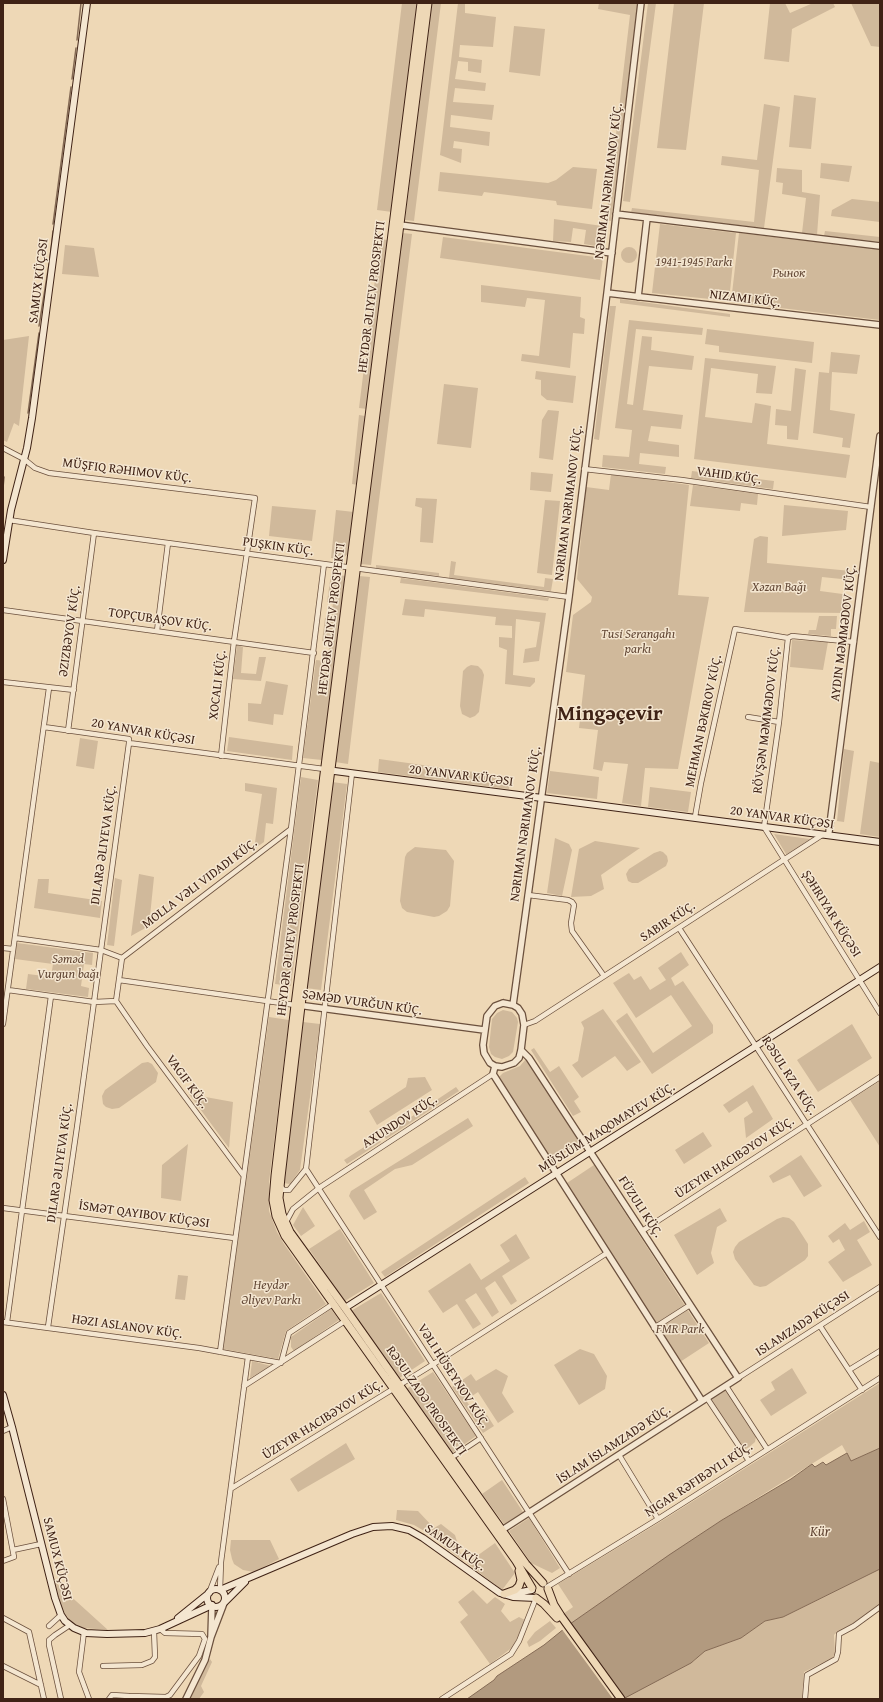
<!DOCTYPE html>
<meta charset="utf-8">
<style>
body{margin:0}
#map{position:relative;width:883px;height:1702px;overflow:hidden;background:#eed8b6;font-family:"Gentium Book Plus",serif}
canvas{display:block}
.frame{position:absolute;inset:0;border:4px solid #3f2215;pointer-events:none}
</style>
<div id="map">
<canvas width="883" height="1702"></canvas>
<div class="frame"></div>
</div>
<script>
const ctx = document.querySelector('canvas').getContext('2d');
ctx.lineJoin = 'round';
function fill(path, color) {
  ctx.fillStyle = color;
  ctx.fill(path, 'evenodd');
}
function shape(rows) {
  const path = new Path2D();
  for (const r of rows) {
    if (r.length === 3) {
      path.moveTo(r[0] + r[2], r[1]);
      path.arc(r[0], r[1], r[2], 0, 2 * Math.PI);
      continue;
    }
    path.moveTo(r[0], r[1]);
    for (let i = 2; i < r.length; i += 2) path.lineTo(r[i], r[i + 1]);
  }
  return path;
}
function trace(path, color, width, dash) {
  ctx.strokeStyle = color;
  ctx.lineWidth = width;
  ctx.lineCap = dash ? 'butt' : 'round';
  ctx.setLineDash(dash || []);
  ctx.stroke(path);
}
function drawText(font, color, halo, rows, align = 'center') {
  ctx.font = font + ' "Gentium Book Plus",serif';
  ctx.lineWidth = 3;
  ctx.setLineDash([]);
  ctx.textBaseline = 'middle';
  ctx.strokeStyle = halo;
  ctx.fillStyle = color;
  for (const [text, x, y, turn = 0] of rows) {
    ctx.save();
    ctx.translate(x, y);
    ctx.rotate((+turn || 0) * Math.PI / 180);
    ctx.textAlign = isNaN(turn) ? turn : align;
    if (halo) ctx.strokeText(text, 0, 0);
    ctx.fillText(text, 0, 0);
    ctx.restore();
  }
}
const green = shape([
 [402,3,417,3,392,212,377,210],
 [432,3,441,3,414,221,405,220],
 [458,3,465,3,465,13,496,17,493,47,460,45,459,57,482,60,481,73,468,71,468,62,458,61,455,79,486,83,485,91,455,88,453,102,494,105,492,120,451,115,450,127,490,132,489,146,454,141,453,148,462,149,461,163,440,155],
 [599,3,638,3,611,221,606,220,630,15,598,9],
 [648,3,656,3,630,202,623,201],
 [674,3,704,3,686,150,657,148],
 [770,3,785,3,790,13,813,3,833,3,835,7,792,29,789,62,764,59],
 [851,3,880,3,880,47,871,46],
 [514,26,545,29,540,76,509,72],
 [794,95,816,98,811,149,789,147],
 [764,104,780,107,764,228,631,213,632,208,754,222,759,170,721,165,722,156,757,160],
 [821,163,852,166,849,182,820,178],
 [573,167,597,169,592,209,557,205,556,201,484,192,482,196,438,191,440,172,548,183,556,180],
 [777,168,802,170,802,192,820,195,817,235,802,233,806,198,782,194,783,183,776,182],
 [852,199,880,202,880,222,831,216,832,210],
 [554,219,602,226,596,246,584,244,586,230,573,228,571,242,553,241],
 [660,224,736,233,729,301,652,293],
 [825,231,880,237,880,242,824,236],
 [402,233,412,234,371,565,360,564],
 [739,233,880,249,880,320,731,302],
 [443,237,603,258,600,280,440,258],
 [380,239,388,240,367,409,359,408],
 [65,245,94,248,99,277,62,274],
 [629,255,8],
 [481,285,581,297,580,317,585,319,584,334,573,333,570,368,521,361,522,354,539,356,545,300,527,298,525,307,481,302],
 [620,299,730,314,730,317,620,303],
 [610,306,616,306,599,440,594,439],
 [629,320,703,328,702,335,636,329,627,404,633,405,642,336,652,337,651,350,694,356,692,370,649,366,643,410,683,415,681,429,651,426,648,441,679,445,679,457,640,453,639,464,666,467,665,474,602,467,603,455,629,457,632,430,615,428],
 [707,329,814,342,812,363,719,352,719,346,705,344],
 [29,336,19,426,14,423,7,442,3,440,3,340],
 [831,352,860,355,857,374,832,372,830,410,855,414,850,448,842,447,843,438,813,433,819,372,829,373],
 [705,358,776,366,772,394,756,393,758,374,711,368,705,417,752,423,755,403,771,406,767,444,850,455,846,478,694,459],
 [795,368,806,370,798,440,787,439,787,426,775,425,776,409,791,411],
 [536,371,576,376,573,403,547,400,541,395,541,380,535,379],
 [444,384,478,388,471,448,437,444],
 [548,410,559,411,553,460,539,458,542,420],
 [359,415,365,416,358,485,352,484],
 [692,471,774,481,773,489,691,478],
 [531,472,553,474,551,492,530,490],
 [611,474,689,485,678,595,709,597,678,769,645,768,641,806,622,803,628,764,604,762,602,771,593,769,598,730,579,728,585,675,566,672,573,615,591,602,592,597,577,579,586,487,609,490],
 [693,485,758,494,757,505,741,503,740,511,690,506],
 [416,498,437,499,433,543,420,542,422,508,415,506],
 [545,500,560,501,552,575,537,573],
 [784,505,848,511,846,530,782,536],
 [272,506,316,510,312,541,269,536],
 [336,510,354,512,349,553,342,559,331,558],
 [760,536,768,537,767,563,851,571,851,580,822,577,820,591,850,595,848,613,744,612,754,539],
 [451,561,456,562,454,575,544,587,545,578,553,579,551,591,449,578],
 [376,565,439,573,439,576,376,568],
 [331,574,346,576,322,760,303,758,316,660,327,661,330,642,322,641,325,618,331,618,333,603,327,602],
 [359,576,370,577,348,764,335,762],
 [401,578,549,598,548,601,400,583],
 [405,599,546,613,539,661,523,663,525,649,536,647,540,622,516,619,513,675,535,678,535,682,530,687,505,684,507,650,499,647,499,637,512,638,512,626,495,625,496,617,425,609,424,617,402,615],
 [819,616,837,616,836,629,831,629,831,636,808,634,809,630,816,630],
 [792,640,828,642,823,670,790,667],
 [237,645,243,647,241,673,256,674,259,657,266,657,261,681,233,679],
 [471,665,478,666,482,670,484,675,479,712,475,716,470,718,462,714,460,706,463,671,467,667],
 [266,681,288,685,283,715,274,714,273,725,248,721,248,703,261,704],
 [229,737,293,746,292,760,227,751],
 [80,738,98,741,94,769,76,766],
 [844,749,854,751,844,822,837,821],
 [379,759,510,777,509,789,378,772],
 [870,761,880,763,880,837,860,834],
 [550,771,599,777,597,799,547,793],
 [301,777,318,780,291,986,275,984],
 [332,782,347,784,321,990,306,988],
 [245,783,277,788,273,824,266,823,264,842,254,849,262,794,245,791],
 [650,787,691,792,688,812,648,807],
 [774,834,788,836,817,840,789,859],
 [555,838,569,844,572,850,562,896,547,893],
 [595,841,640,848,601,875,604,889,591,896,571,897,579,849],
 [415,847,446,850,454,861,450,906,447,911,439,916,434,917,407,912,402,908,400,901,405,857,407,853],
 [660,851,663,852,667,856,668,861,666,866,638,883,632,883,628,881,626,874,629,869,654,853],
 [139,874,154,877,149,926,131,936],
 [115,878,122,880,114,946,107,945],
 [38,879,49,879,48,893,102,901,100,918,34,908],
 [17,943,93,953,92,965,84,964,81,986,89,988,88,997,26,989,28,974,51,977,53,964,15,959],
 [681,952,689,965,671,978,675,986,683,981,713,1025,713,1033,652,1074,616,1021,627,1013,653,1053,692,1026,671,995,636,1018,613,983,629,973,634,980,641,976,650,990,666,980,658,968],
 [603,1009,641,1062,627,1071,615,1056,582,1078,572,1065,578,1061,584,1028,581,1022],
 [503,1010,512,1012,517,1018,518,1022,513,1052,509,1056,502,1059,495,1057,491,1054,489,1047,492,1019,497,1013],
 [269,1017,289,1020,269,1182,269,1211,277,1232,284,1244,326,1304,286,1331,278,1359,223,1349],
 [303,1022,320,1024,300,1170,290,1184,283,1183],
 [852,1024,872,1058,818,1092,797,1060],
 [534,1048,550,1072,559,1066,579,1097,574,1101,581,1112,573,1116,531,1050],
 [526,1059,580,1143,552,1161,499,1077,503,1073,520,1066],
 [148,1062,152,1064,158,1073,156,1082,119,1108,112,1109,106,1107,103,1104,102,1096,105,1090,142,1063],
 [425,1077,432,1090,377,1125,369,1111,406,1087,408,1078],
 [880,1081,880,1147,850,1100],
 [753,1085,773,1119,746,1138,744,1118,753,1112,747,1101,729,1113,723,1105],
 [456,1087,459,1091,386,1139,384,1135],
 [189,1094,233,1102,229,1148],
 [468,1118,473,1126,412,1165,395,1169,364,1190,377,1212,364,1220,349,1196,351,1191],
 [703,1132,712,1146,684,1164,675,1150],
 [378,1138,381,1142,347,1164,344,1160],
 [188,1144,181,1201,161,1198,162,1165],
 [801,1155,822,1186,804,1197,790,1175,773,1183,769,1176],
 [594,1165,709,1343,680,1362,567,1183],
 [525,1177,529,1183,385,1277,381,1272],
 [303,1207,315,1226,301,1236,293,1225],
 [720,1208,727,1221,717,1227,711,1253,714,1263,697,1275,674,1235],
 [783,1217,789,1218,794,1222,808,1244,808,1256,805,1260,766,1286,760,1287,754,1285,735,1259,733,1252,735,1247,739,1242,777,1219],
 [864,1221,870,1232,857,1240,872,1265,843,1282,828,1262,845,1250,839,1239,833,1243,828,1236,845,1223,850,1230],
 [340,1229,374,1283,345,1301,309,1249],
 [516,1234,530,1258,502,1276,517,1301,511,1305,495,1281,485,1288,499,1312,492,1317,476,1293,465,1300,481,1324,473,1329,457,1304,443,1313,428,1291,470,1263,481,1280,510,1261,500,1245],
 [178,1275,188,1276,185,1300,175,1299],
 [381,1293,425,1361,398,1379,351,1311],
 [331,1309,339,1320,294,1351,291,1347,291,1337],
 [580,1349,594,1354,607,1376,605,1389,579,1405,554,1365],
 [252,1361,271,1366,250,1378],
 [792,1368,807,1393,771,1416,760,1400,775,1390,771,1382],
 [496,1369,508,1376,502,1393,514,1412,498,1423,478,1392,466,1400,479,1420,487,1415,494,1426,483,1433,452,1387,471,1374,476,1381],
 [433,1372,476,1436,452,1453,406,1389],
 [880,1383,880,1448,851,1461,842,1445,722,1520,570,1624,563,1614,573,1607,558,1584,660,1522],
 [726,1390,756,1436,755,1442,748,1448,745,1449,742,1447,710,1400],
 [346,1443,355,1459,298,1492,290,1479],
 [502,1480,523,1512,504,1524,482,1494],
 [397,1510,418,1511,434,1528,441,1524,455,1535,463,1561,426,1532,414,1525,396,1520],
 [529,1518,560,1568,552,1573,531,1563,509,1531],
 [231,1540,270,1540,279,1559,254,1572,243,1570,234,1564,232,1559,230,1550],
 [495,1543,515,1573,502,1590,467,1563],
 [880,1569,880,1604,850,1626,836,1633,834,1635,835,1653,832,1658,804,1672,802,1699,624,1698,694,1661,705,1651,741,1638,765,1621,783,1617],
 [55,1582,108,1630,84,1628,77,1625,70,1620,65,1614,61,1606],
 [473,1590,487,1604,495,1597,505,1604,501,1611,510,1622,519,1617,525,1620,513,1647,490,1664,460,1622,468,1615,458,1602],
 [550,1621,556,1628,540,1641,529,1647,527,1642,535,1632],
 [210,1659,212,1662,201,1686,204,1692,199,1699,190,1699]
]);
const water = shape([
 [880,1448,880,1569,783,1617,765,1621,741,1638,705,1651,691,1663,623,1699,467,1699,494,1680,497,1676,544,1645,570,1624,669,1555,722,1520,791,1479,812,1464,815,1467,823,1462,826,1465,847,1453,851,1461,880,1448]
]);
const pier = shape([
 [568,1623,623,1699,613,1699,561,1628]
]);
const stream = shape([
 [77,40,81,3],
 [72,79,76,48],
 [53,224,71,87],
 [50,258,53,231],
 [39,326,49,264],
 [28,413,39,333],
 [3,488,4,477]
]);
const minor = shape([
 [3,448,24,459,35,468,49,473,255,498,234,641,221,756],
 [584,469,682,480,871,507],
 [9,520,94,533,569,597],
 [3,610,314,653],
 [157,631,168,543],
 [788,638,779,722,764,827,880,1013],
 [3,682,74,690],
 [748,717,779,722],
 [44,727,129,739,129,743,324,769],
 [68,731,94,533],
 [352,773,306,1169,569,1574],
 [695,817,701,783,735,629,788,638,792,636,854,642],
 [528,895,568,900,572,902,574,905,571,923,572,931,604,976],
 [679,928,880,1237],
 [15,938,101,950,129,743],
 [3,948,13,949],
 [122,958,291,829],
 [119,980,295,1005],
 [8,990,94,1002,116,1001,122,958,101,950,94,1002,85,1068,77,1127,48,1327],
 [116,1001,147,1046,243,1175],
 [3,1024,49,688],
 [524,1025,535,1021,822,835],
 [280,1186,284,1190,289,1190,306,1169],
 [3,1208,234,1238],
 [286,1222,293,1209,319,1188,493,1074],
 [642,1231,880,1077],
 [3,1322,199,1348,281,1363,289,1333,333,1304,335,1305],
 [7,1322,51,996],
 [820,1326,862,1390],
 [654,1328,690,1305],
 [220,1352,291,829,324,564],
 [849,1370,880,1351],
 [738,1378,880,1287],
 [244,1386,345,1321,345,1319],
 [726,1386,767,1449],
 [707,1398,749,1461],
 [3,1431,12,1427],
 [619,1455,658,1519],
 [451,1458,481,1438],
 [232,1488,432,1365,607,1253],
 [3,1499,14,1557,3,1561],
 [13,1550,41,1544],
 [547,1587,658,1519,880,1378],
 [220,1590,221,1562,248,1357],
 [209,1593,219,1567],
 [3,1618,29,1632,44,1699],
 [49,1626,61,1615],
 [84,1632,79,1672,89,1699],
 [3,1666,41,1685],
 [103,1666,142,1665,152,1661,155,1657,154,1631],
 [61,1699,49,1645,49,1640,55,1635,70,1625],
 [109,1699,112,1695,129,1696],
 [129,1699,129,1696,166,1697,170,1695,199,1656,205,1639,202,1634,165,1633,160,1629],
 [442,1699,511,1654,519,1641,536,1598],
 [805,1699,807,1675,836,1659,838,1652,839,1634,854,1626,880,1607]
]);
const tertiary = shape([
 [616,214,880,246],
 [400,225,612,253],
 [607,293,880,325],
 [638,297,647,218],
 [829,832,880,436],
 [503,1003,513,1005,518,1008,522,1014,524,1025,521,1050,519,1058,514,1063,502,1067,495,1066,490,1063,484,1053,483,1045,487,1016,495,1006,503,1003],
 [298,1005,484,1030],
 [513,1005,569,597,607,293,641,3],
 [495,1066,493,1074,702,1401],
 [502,1530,738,1378,570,1121,529,1058,521,1050],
 [212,1605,211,1637,224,1603],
 [186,1699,205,1660,211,1637]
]);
const secondary = shape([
 [3,560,11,510,27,448,32,418,87,3],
 [327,770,880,842],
 [345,1308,880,967],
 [3,1395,12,1427,55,1598,61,1615,65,1621,74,1628,86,1633,107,1634,145,1633,160,1629,212,1605],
 [216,1598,9],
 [220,1590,352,1534,373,1527,392,1526,409,1530,423,1538,500,1593,513,1597,536,1598],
 [510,1594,532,1590],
 [225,1602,245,1582],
 [178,1618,209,1593]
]);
const primary = shape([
 [421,3,295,1005,275,1176,273,1200,276,1216,285,1236,516,1561,532,1588],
 [428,3,301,1006,281,1177,279,1198,282,1214,290,1232,345,1308,526,1564,543,1583],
 [548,1589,554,1605,561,1616,621,1699],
 [504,1594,515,1590,519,1586,521,1580,519,1571],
 [536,1598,544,1604,557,1618]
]);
const streetNames = [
 ["NƏRIMAN NƏRIMANOV KÜÇ.",609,181,-83],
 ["SAMUX KÜÇƏSI",39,281,-83],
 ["HEYDƏR ƏLIYEV PROSPEKTI",372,297,-83],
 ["NIZAMI KÜÇ.",745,299,7],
 ["MÜŞFIQ RƏHIMOV KÜÇ.",127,471,7],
 ["VAHID KÜÇ.",729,476,8],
 ["NƏRIMAN NƏRIMANOV KÜÇ.",569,503,-83],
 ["PUŞKIN KÜÇ.",278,547,8],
 ["HEYDƏR ƏLIYEV PROSPEKTI",332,619,-83],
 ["TOPÇUBAŞOV KÜÇ.",160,620,8],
 ["ƏZIZBƏYOV KÜÇ.",70,631,-82],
 ["AYDIN MƏMMƏDOV KÜÇ.",844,633,-83],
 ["XOCALI KÜÇ.",218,685,-83],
 ["RÖVŞƏN MƏMMƏDOV KÜÇ.",767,720,-83],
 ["MEHMAN BƏKIROV KÜÇ.",704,721,-78],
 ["20 YANVAR KÜÇƏSI",143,732,10],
 ["20 YANVAR KÜÇƏSI",461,776,7],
 ["20 YANVAR KÜÇƏSI",782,818,8],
 ["NƏRIMAN NƏRIMANOV KÜÇ.",526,824,-82],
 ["DILARƏ ƏLIYEVA KÜÇ.",104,845,-82],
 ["MOLLA VƏLI VIDADI KÜÇ.",200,884,-37],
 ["ŞƏHRIYAR KÜÇƏSI",831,914,58],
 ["SABIR KÜÇ.",668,922,-33],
 ["HEYDƏR ƏLIYEV PROSPEKTI",291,940,-83],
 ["SƏMƏD VURĞUN KÜÇ.",362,1003,8],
 ["RƏSUL RZA KÜÇ.",789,1076,57],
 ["VAGIF KÜÇ.",187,1082,54],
 ["AXUNDOV KÜÇ.",400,1122,-33],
 ["MÜSLÜM MAQOMAYEV KÜÇ.",607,1128,-32],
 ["ÜZEYIR HACIBƏYOV KÜÇ.",735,1158,-33],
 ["DILARƏ ƏLIYEVA KÜÇ.",60,1163,-82],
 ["FÜZULI KÜÇ.",640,1207,57],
 ["İSMƏT QAYIBOV KÜÇƏSI",144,1215,8],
 ["ISLAMZADƏ KÜÇƏSI",803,1324,-33],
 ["HƏZI ASLANOV KÜÇ.",127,1327,8],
 ["VƏLI HÜSEYNOV KÜÇ.",453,1376,57],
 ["RƏSULZADƏ PROSPEKTI",426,1401,55],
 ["ÜZEYIR HACIBƏYOV KÜÇ.",323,1420,-32],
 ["İSLAM İSLAMZADƏ KÜÇ.",614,1445,-33],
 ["NIGAR RƏFIBƏYLI KÜÇ.",699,1480,-33],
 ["SAMUX KÜÇ.",455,1548,35],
 ["SAMUX KÜÇƏSI",57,1559,76]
];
const parkNames = [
 ["1941-1945 Parkı",694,263],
 ["Рынок",789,274],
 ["Xəzan Bağı",779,588],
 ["Tusi Serangahı",638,635],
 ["parkı",638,650],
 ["Səməd",68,960],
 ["Vurgun bağı",68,975],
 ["Heydər",271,1286],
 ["Əliyev Parkı",271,1301],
 ["FMR Park",680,1330]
];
const waterNames = [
 ["Kür",820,1532]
];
const townNames = [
 ["Mingəçevir",610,715]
];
fill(green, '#d0b99b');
fill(water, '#b29a7f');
trace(water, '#846a55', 1);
fill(pier, '#eed8b6');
trace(stream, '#846a55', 1.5);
trace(minor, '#6b503d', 6);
trace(tertiary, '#6b503d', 8);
trace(secondary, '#3f2215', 8);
trace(primary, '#3f2215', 9);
trace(minor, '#f4e6d0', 4.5);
trace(tertiary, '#f4e6d0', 5.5);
trace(secondary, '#f4e6d0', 6);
trace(primary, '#eed8b6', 7);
drawText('13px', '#3f2215', '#f4e6d0', streetNames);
drawText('italic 13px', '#634836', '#f4e6d0', parkNames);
drawText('italic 14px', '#624635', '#f4e6d0', waterNames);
drawText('bold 21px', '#3f2215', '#f4e6d0', townNames);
</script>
